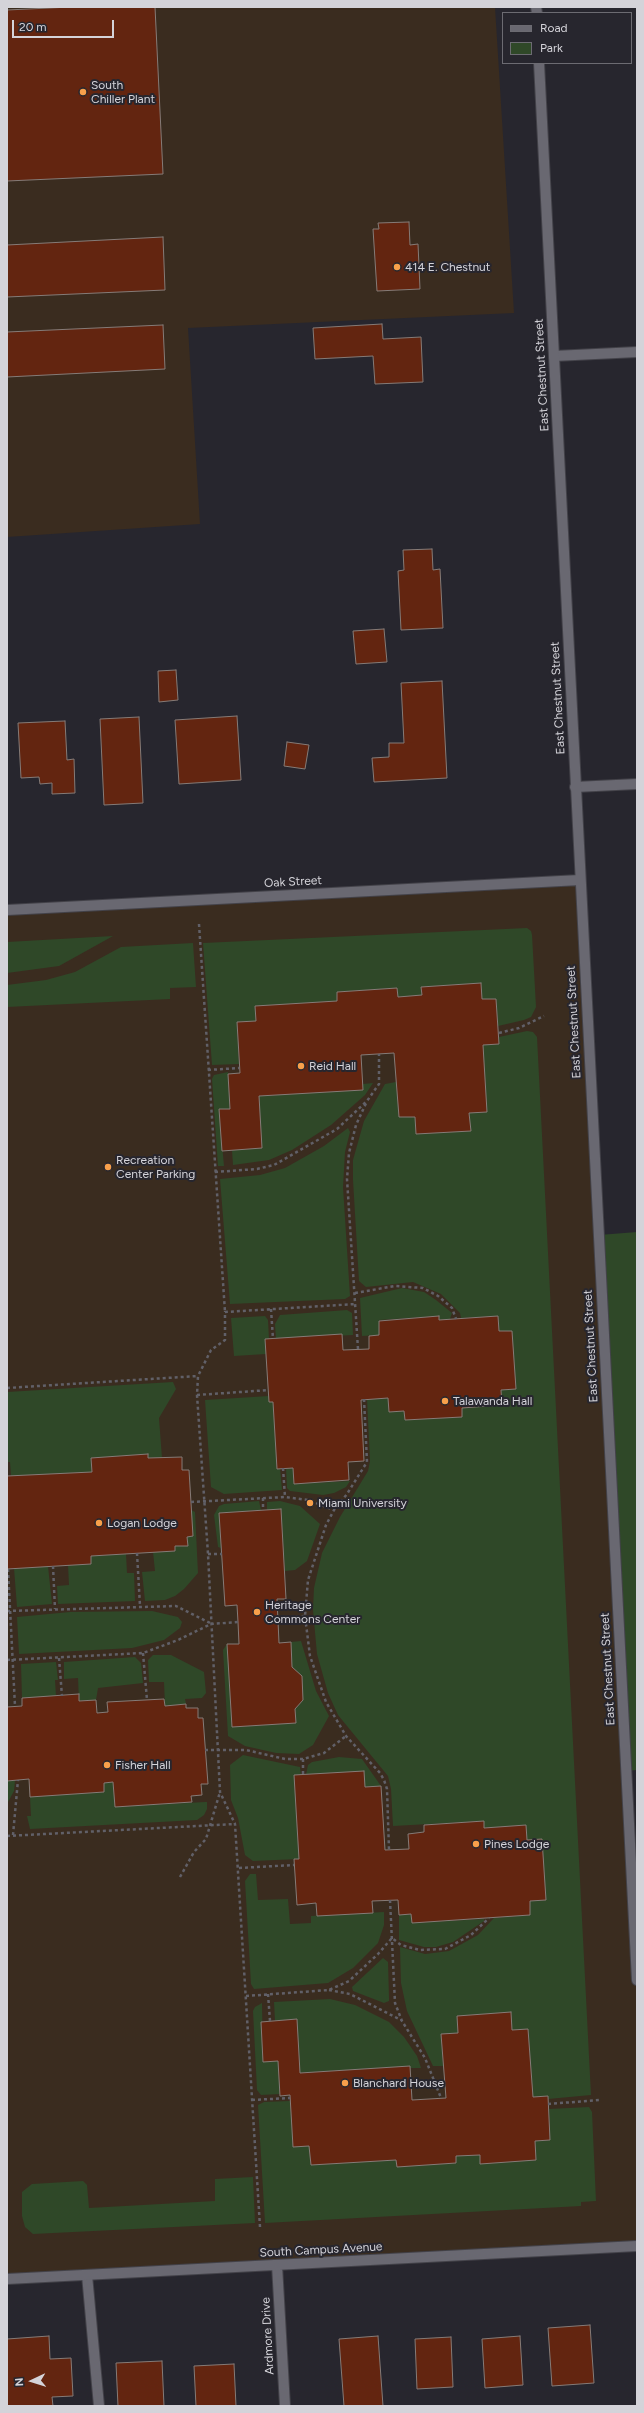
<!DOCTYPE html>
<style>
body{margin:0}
#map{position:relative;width:644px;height:2413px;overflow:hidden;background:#27262e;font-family:Figtree,sans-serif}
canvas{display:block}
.frame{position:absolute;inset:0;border:8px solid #d4d3d9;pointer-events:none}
.legend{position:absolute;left:502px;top:12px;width:130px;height:52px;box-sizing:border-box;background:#27262e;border:1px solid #6c6b72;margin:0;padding:5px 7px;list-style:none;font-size:12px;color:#d4d3d9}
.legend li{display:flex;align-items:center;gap:8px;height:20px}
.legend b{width:20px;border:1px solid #6c6b72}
.north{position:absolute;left:12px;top:2361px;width:40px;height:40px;-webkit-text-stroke:3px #27262e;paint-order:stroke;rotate:266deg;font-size:11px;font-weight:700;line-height:16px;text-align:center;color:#d4d3d9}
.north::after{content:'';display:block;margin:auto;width:14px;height:18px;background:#d4d3d9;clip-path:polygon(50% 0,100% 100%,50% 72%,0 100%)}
.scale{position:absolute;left:12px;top:20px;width:102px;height:18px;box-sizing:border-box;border:2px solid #d4d3d9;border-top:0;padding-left:5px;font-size:12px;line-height:14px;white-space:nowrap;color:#d4d3d9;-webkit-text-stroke:3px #27262e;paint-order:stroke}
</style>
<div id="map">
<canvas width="644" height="2413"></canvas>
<div class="frame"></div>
<ul class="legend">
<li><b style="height:5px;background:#696871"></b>Road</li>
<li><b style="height:11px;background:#2f4828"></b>Park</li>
</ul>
<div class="north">N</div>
<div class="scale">20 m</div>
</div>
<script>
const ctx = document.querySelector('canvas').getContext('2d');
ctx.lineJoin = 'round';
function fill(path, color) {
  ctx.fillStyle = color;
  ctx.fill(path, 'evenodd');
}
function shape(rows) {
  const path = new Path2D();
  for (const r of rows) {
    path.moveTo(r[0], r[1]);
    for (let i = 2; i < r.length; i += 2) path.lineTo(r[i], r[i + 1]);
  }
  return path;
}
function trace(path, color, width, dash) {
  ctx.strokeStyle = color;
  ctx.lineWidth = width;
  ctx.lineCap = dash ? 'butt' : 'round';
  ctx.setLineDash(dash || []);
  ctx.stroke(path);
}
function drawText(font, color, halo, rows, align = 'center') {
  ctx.font = font + ' Figtree,sans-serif';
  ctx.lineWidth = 4;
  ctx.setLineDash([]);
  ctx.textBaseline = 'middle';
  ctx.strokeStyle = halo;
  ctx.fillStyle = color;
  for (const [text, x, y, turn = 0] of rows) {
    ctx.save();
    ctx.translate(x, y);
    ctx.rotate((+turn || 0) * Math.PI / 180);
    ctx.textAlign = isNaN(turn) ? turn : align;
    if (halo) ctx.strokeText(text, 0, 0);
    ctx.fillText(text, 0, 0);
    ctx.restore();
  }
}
const education = shape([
 [7,7,495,7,514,313,188,328,200,524,7,537],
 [580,880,637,1980,637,2246,7,2279,7,910]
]);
const green = shape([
 [527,928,531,931,532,935,536,1007,531,1017,524,1020,498,1026,496,999,482,999,481,983,421,987,422,995,398,997,397,988,337,992,337,1001,255,1006,256,1021,237,1022,239,1064,212,1065,203,943],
 [113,936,59,966,7,973,7,942],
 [193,943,196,987,170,988,170,999,7,1007,7,985,46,980,75,972,121,947],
 [527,1031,533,1032,537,1037,591,2095,548,2099,547,2096,533,2097,528,2029,512,2030,511,2012,457,2016,458,2033,441,2034,443,2066,433,2066,407,2011,401,1983,400,1947,425,1954,449,1951,478,1935,494,1918,530,1915,530,1901,546,1900,542,1839,527,1840,526,1825,484,1828,483,1821,393,1826,391,1789,388,1776,338,1715,328,1693,317,1654,313,1610,314,1588,322,1553,340,1517,368,1471,370,1461,367,1399,388,1398,389,1412,404,1411,405,1420,462,1417,462,1408,502,1405,501,1390,516,1389,512,1331,499,1331,498,1316,461,1318,460,1313,441,1294,413,1282,366,1287,359,1281,353,1180,353,1160,364,1121,385,1084,396,1082,399,1117,415,1117,416,1134,470,1131,469,1113,487,1112,483,1045,499,1044,499,1037],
 [228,1072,230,1109,219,1110,224,1166,218,1166,212,1079,214,1075],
 [373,1083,365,1095,331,1125,292,1150,269,1160,233,1165,232,1150,262,1148,259,1096,363,1090,363,1084],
 [348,1128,350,1132,345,1152,343,1187,350,1296,345,1299,230,1304,220,1179,260,1175,285,1168,324,1146],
 [637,1232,637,1770,626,1771,599,1235],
 [402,1288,424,1292,436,1300,452,1313,450,1319,439,1320,438,1316,379,1320,379,1335,362,1336,360,1298],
 [347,1310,352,1313,353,1335,276,1339,275,1324,280,1315],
 [265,1316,268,1320,269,1339,265,1340,266,1354,234,1356,231,1318],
 [173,1382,176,1389,159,1418,162,1458,148,1458,147,1454,91,1458,92,1472,11,1476,10,1462,7,1462,7,1392],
 [269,1396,269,1402,273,1402,277,1468,280,1468,282,1490,224,1494,211,1487,205,1400],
 [286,1468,293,1468,294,1484,350,1481,346,1487,334,1493,323,1495,290,1491,287,1488],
 [259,1501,261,1510,219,1513,221,1548,218,1547,214,1515,219,1506,224,1504],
 [267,1502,280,1501,300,1506,320,1524,307,1561,295,1570,285,1571,281,1510,267,1510],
 [191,1510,195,1512,198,1573,184,1589,175,1596,165,1600,145,1601,142,1572,155,1571,153,1552,175,1551,175,1546,187,1546,187,1537,193,1536],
 [126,1554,127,1573,134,1573,135,1601,58,1604,57,1586,69,1585,68,1565,91,1564,91,1556],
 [48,1566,52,1604,17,1607,14,1568],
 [152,1611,178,1617,182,1622,180,1628,164,1640,132,1648,19,1654,17,1617,70,1612],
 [301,1641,316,1691,329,1716,313,1745,299,1754,276,1753,245,1746,228,1736,223,1650,227,1644,232,1727,296,1723,295,1709,303,1700,302,1676,292,1667,291,1642],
 [153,1655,171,1655,204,1672,206,1693,202,1698,185,1699,186,1704,165,1706,164,1682,149,1682,148,1660],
 [135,1657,141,1663,143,1683,98,1688,96,1700,79,1701,78,1678,64,1679,64,1662],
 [56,1662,58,1680,55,1680,56,1696,22,1698,21,1664],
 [243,1755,300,1767,301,1775,294,1775,299,1859,253,1861,245,1855,238,1818,231,1800,230,1765],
 [339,1757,362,1759,381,1786,365,1787,306,1775,308,1765,312,1762],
 [15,1780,14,1791,7,1804,7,1781],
 [113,1782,115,1807,205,1802,207,1802,207,1809,204,1815,197,1820,30,1829,27,1816,31,1816,30,1797,104,1792,104,1783],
 [250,1874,256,1874,258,1900,288,1899,290,1924,311,1923,311,1916,384,1912,384,1925,378,1943,353,1968,328,1983,254,1989,251,1984,245,1881],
 [411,1914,412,1923,484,1919,484,1921,453,1942,436,1947,424,1947,399,1940,399,1915],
 [383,1958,388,1962,389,1998,389,2001,384,2003,353,1991,352,1987],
 [330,1999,355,2005,389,2022,404,2037,417,2056,421,2068,410,2068,410,2066,300,2073,296,2019,275,2021,274,2002],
 [262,2003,263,2061,278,2061,280,2094,261,2095,257,2090,253,2011,255,2007],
 [290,2101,309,2146,311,2165,396,2160,397,2167,456,2163,456,2156,480,2155,481,2164,536,2160,535,2141,550,2140,549,2109,589,2107,592,2112,596,2201,581,2202,581,2206,265,2223,258,2105,264,2102],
 [253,2177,255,2223,33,2234,25,2227,22,2216,22,2192,32,2184,83,2181,87,2185,89,2208,215,2201,215,2179]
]);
const building = shape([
 [71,7,155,7,163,174,7,181,7,10,71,7],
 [409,222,410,245,418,244,420,289,377,291,373,229,379,229,378,223,409,222],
 [163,237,165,290,7,297,7,245,163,237],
 [382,324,383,339,421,337,423,382,375,384,373,356,315,359,313,328,382,324],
 [163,325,165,369,7,377,7,332,163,325],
 [432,549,433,570,440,569,443,628,401,630,398,571,404,570,403,550,432,549],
 [384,629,387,662,356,664,353,631,384,629],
 [176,670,178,700,159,702,158,671,176,670],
 [442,681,447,778,374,782,372,758,389,757,389,743,404,743,401,683,442,681],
 [237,716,241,780,179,784,175,720,237,716],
 [139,717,143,803,104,805,100,719,139,717],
 [65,721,67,760,74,759,75,793,52,794,52,783,40,784,39,777,21,778,18,723,65,721],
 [287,742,309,745,305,769,284,766,287,742],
 [481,983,482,999,496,999,499,1044,483,1045,487,1112,469,1113,471,1131,416,1134,415,1117,399,1117,394,1053,361,1055,363,1090,259,1096,262,1148,222,1151,219,1109,230,1109,228,1074,240,1073,237,1022,256,1021,255,1006,337,1001,337,992,397,988,398,997,422,995,421,987,481,983],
 [439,1316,439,1320,498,1316,499,1331,512,1331,516,1389,501,1390,502,1405,462,1408,462,1417,405,1420,404,1411,389,1412,388,1398,361,1400,364,1461,348,1462,349,1480,294,1484,293,1468,277,1469,273,1402,269,1402,265,1339,342,1334,343,1350,369,1349,369,1336,379,1335,379,1321,439,1316],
 [148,1454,148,1458,182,1457,182,1470,189,1470,193,1536,187,1537,188,1546,175,1546,175,1551,91,1556,91,1564,7,1569,7,1476,92,1472,91,1458,148,1454],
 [281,1509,286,1599,277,1599,279,1643,291,1642,292,1667,302,1676,303,1700,295,1709,296,1723,232,1727,227,1644,239,1644,238,1622,237,1605,225,1606,219,1513,281,1509],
 [79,1694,79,1701,96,1700,97,1713,108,1712,107,1702,164,1699,165,1706,186,1704,186,1708,198,1708,198,1718,203,1718,208,1784,201,1784,202,1795,191,1796,192,1802,115,1807,113,1782,104,1783,104,1792,30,1797,29,1779,7,1781,7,1707,22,1706,22,1698,79,1694],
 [364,1771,365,1787,381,1786,385,1850,409,1849,408,1834,424,1832,424,1825,484,1821,484,1828,526,1825,527,1840,542,1839,546,1900,530,1901,530,1915,412,1923,411,1914,399,1915,398,1900,372,1901,373,1913,317,1916,316,1903,297,1905,294,1859,299,1859,294,1775,364,1771],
 [511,2012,512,2030,528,2029,533,2097,548,2096,550,2140,535,2141,536,2160,480,2164,480,2155,456,2156,456,2163,397,2167,396,2160,311,2165,309,2146,293,2147,290,2095,280,2096,278,2061,263,2062,261,2022,297,2019,300,2073,410,2066,412,2100,446,2098,441,2034,458,2033,457,2016,511,2012],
 [590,2325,594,2383,552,2386,548,2328,590,2325],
 [49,2336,50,2359,71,2358,73,2396,52,2397,53,2406,7,2406,7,2339,49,2336],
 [378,2336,383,2406,344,2406,339,2339,378,2336],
 [520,2336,523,2385,485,2388,482,2339,520,2336],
 [451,2337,453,2387,417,2389,415,2339,451,2337],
 [162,2361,164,2406,118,2406,116,2363,162,2361],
 [234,2364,236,2406,196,2406,194,2366,234,2364]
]);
const path = shape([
 [199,924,225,1312],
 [499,1033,519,1028,544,1016],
 [208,1070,239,1068],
 [215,1172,257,1169,274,1165,337,1129,367,1101,379,1084,379,1054],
 [355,1293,395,1286,423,1288,438,1296,452,1308,456,1319],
 [271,1309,273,1339],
 [358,1349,347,1179,349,1153,356,1125,367,1101],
 [7,1388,198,1376],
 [197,1395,269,1390],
 [364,1399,367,1462,347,1494,334,1510,326,1525,308,1580,305,1616,310,1656,326,1702,346,1736,380,1773,384,1780,387,1789,389,1850],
 [283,1468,285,1497],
 [263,1498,263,1510],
 [191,1502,285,1497,308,1500,334,1510],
 [137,1553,140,1606],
 [208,1554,222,1554],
 [53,1566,55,1609],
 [8,1569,15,1706],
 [7,1611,176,1606,210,1623],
 [278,1619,305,1616],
 [143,1653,147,1700],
 [59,1658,62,1696],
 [7,1660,143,1653,178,1640,211,1624,238,1622],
 [205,1750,246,1750,285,1759,303,1759,324,1753,346,1736],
 [303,1759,303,1774],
 [13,1835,18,1780],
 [7,1836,235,1824],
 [239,1868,294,1865],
 [180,1877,194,1852,206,1839,220,1792],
 [390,1900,395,2003,402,2021,425,2058,441,2098],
 [329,1990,350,1994,401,2020],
 [268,1994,270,2021],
 [246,1996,329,1990,349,1981,378,1954,392,1938,401,1945,420,1950,445,1949,471,1935,489,1918],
 [252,2100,290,2098],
 [548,2104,600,2100],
 [260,2227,235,1824,220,1792,208,1554,197,1395,198,1376,211,1350,225,1340,225,1312,356,1304]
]);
const service = shape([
 [554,356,637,352],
 [87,2275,99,2406]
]);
const minor = shape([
 [575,787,637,784],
 [277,2265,285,2406],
 [7,2279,637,2246]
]);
const tertiary = shape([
 [536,7,537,13],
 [539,63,637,1980],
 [7,910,580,880]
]);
const markers = [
 [83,92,4,"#f8a04b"],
 [397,267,4,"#f8a04b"],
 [301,1066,4,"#f8a04b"],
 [108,1167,4,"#f8a04b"],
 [445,1401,4,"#f8a04b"],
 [310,1503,4,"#f8a04b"],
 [99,1523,4,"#f8a04b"],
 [257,1612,4,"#f8a04b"],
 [107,1765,4,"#f8a04b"],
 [476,1844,4,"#f8a04b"],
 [345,2083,4,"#f8a04b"]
];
const poiNames = [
 ["South",91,85],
 ["Chiller Plant",91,99],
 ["414 E. Chestnut",405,267],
 ["Reid Hall",309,1066],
 ["Recreation",116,1160],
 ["Center Parking",116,1174],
 ["Talawanda Hall",453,1401],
 ["Miami University",318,1503],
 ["Logan Lodge",107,1523],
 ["Heritage",265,1605],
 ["Commons Center",265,1619],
 ["Fisher Hall",115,1765],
 ["Pines Lodge",484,1844],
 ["Blanchard House",353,2083]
];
const streetNames = [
 ["East Chestnut Street",542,375,-93],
 ["East Chestnut Street",558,698,-93],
 ["Oak Street",293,882,-3],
 ["East Chestnut Street",574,1022,-93],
 ["East Chestnut Street",591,1346,-93],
 ["East Chestnut Street",608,1669,-93],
 ["South Campus Avenue",321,2250,-3],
 ["Ardmore Drive",268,2336,-93]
];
fill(education, '#3a2c1f');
fill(green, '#2f4828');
fill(building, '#632510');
trace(building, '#857b77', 1);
trace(service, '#434249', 12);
trace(minor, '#434249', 12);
trace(tertiary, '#434249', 12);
trace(path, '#616068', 2.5, [3, 3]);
trace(service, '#696871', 10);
trace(minor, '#696871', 10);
trace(tertiary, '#696871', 10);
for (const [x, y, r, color] of markers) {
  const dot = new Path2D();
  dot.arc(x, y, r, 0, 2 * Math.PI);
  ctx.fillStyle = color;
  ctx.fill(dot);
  trace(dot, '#27262e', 1.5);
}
drawText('12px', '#d4d3d9', '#27262e', poiNames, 'left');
drawText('12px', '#d4d3d9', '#27262e', streetNames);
</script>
